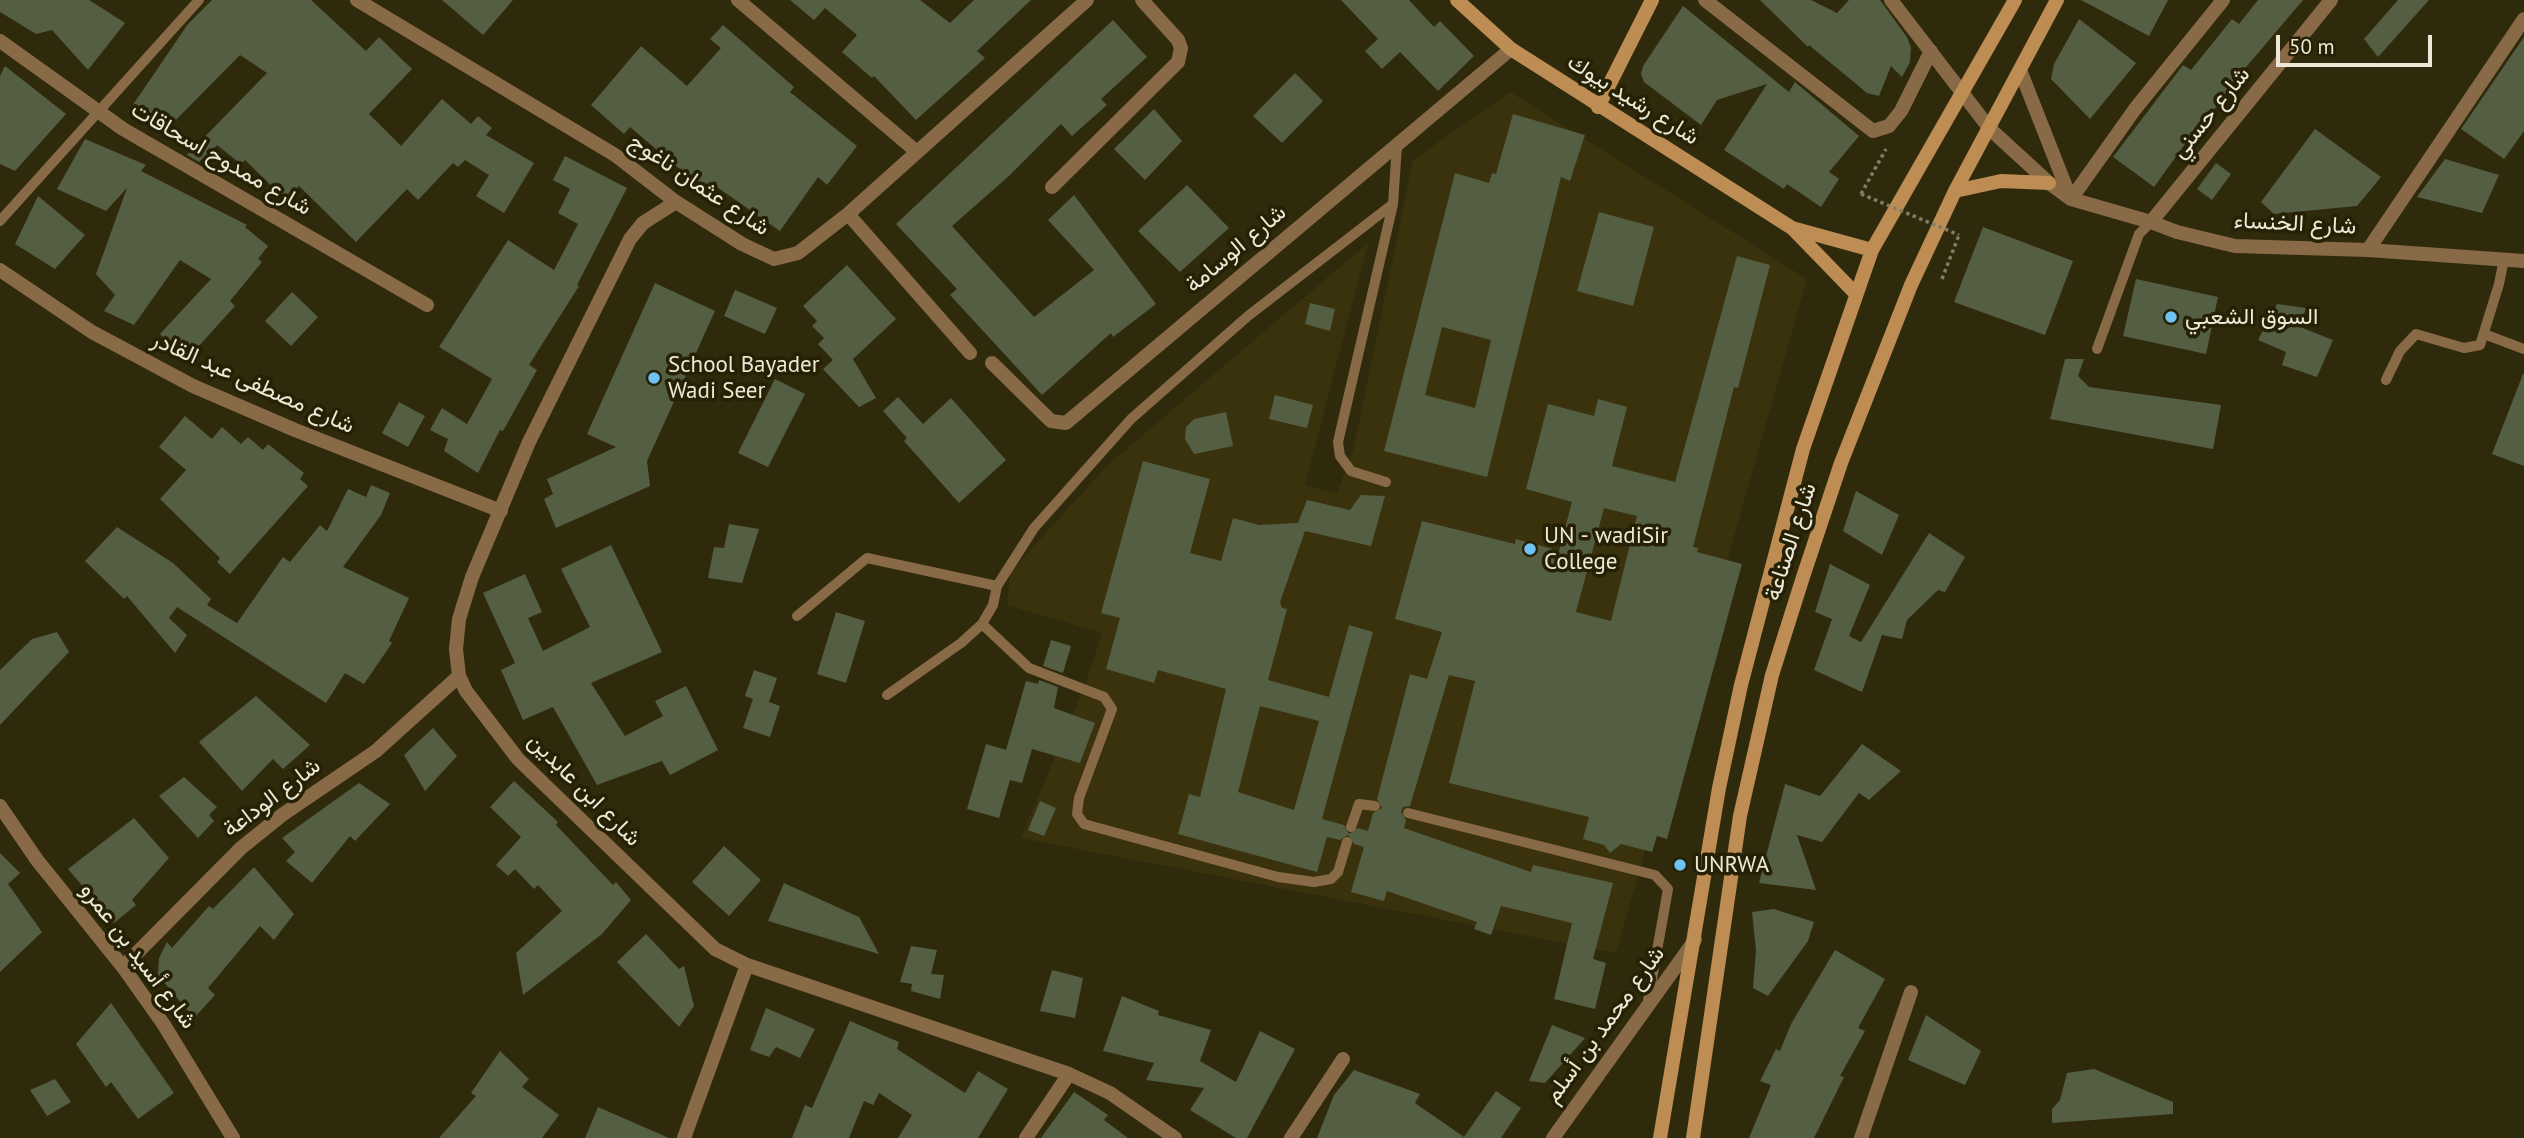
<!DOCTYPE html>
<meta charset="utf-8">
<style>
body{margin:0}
#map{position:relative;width:2524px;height:1138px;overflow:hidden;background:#302a0d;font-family:"PT Sans",sans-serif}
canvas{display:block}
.scale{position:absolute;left:2276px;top:35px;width:156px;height:32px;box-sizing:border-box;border:4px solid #ebe8d7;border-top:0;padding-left:9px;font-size:21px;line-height:24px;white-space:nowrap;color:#ebe8d7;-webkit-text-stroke:5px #262004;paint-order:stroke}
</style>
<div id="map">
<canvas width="2524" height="1138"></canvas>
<div class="scale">50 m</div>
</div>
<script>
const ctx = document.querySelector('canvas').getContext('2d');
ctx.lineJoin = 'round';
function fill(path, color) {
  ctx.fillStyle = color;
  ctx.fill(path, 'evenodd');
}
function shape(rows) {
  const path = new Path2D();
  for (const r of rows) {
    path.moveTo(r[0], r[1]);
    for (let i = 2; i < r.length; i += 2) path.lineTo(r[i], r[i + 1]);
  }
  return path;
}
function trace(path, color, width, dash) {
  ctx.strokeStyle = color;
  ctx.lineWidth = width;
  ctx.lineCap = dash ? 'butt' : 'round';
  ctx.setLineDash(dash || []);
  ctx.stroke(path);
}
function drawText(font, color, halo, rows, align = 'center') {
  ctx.font = font + ' "PT Sans",Vazirmatn,sans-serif';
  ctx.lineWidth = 7;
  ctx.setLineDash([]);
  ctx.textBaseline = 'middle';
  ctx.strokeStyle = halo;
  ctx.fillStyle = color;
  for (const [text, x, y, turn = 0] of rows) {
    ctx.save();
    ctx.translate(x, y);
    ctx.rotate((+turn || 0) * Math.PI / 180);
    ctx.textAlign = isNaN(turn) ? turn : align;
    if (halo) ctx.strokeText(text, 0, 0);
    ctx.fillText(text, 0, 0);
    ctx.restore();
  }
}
const built = shape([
 [1510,92,1807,279,1616,953,1021,838,1086,683,1102,633,1007,605,1010,572,1110,463,1368,243,1305,485,1337,493,1353,452,1413,160]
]);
const building = shape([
 [0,0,89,0,125,23,88,70,52,30,36,34,0,12],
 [212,0,311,0,366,51,379,37,412,69,369,114,401,146,442,99,471,124,478,116,492,128,486,135,534,163,504,213,476,196,489,175,465,160,458,167,453,163,418,200,407,189,356,242,299,186,285,199,245,160,241,164,217,145,199,162,187,155,267,73,240,55,168,128,128,112,188,24],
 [442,0,513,0,483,35],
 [790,0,920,0,950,23,974,0,1031,0,977,51,985,58,916,120,874,76,872,78,842,52,857,35,825,8,814,20],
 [1341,0,1409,0,1434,27,1440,21,1474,56,1438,91,1400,52,1382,69,1365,51,1378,39],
 [1760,0,1811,0,1837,13,1849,0,1880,0,1907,37,1911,48,1910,62,1902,77,1891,66,1879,96,1867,93,1809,45,1808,47],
 [2081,0,2168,0,2149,36],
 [2258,0,2303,0,2231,85,2193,140,2190,137,2154,187,2113,157,2183,65,2191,70,2232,19,2239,24],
 [2398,0,2429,0,2378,57,2364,39],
 [1683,6,1789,92,1795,82,1859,136,1829,172,1839,179,1821,207,1787,184,1784,189,1724,150,1767,84,1717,100,1701,125,1644,82,1641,74,1643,66],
 [2079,19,2136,63,2090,119,2051,79,2054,64],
 [1113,20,1147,57,1101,99,1107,105,1072,136,1061,124,1009,176,952,226,1034,317,1094,270,1048,220,1074,195,1156,304,1113,337,1111,333,1042,395,950,295,957,289,896,224],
 [723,25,794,87,790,92,857,146,827,185,818,177,780,231,714,185,708,193,630,127,624,134,591,105,641,46,687,86,721,48,710,39],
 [2524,37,2524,131,2504,159,2461,129],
 [5,66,66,114,15,171,0,164,0,76],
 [1295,73,1323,101,1282,143,1253,116],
 [1154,109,1182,141,1145,180,1114,149],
 [1513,114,1585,135,1570,181,1561,177,1487,477,1384,451,1455,173,1489,183,1492,173,1496,174],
 [1442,327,1491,340,1475,408,1425,395],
 [2315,129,2381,177,2357,206,2274,214,2261,202],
 [85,139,146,165,141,171,247,225,245,227,268,246,258,259,262,262,230,301,235,306,187,359,160,334,211,279,180,260,134,325,104,311,115,295,96,274,127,188,106,211,57,189],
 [565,156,627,188,577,285,579,286,529,365,537,370,503,431,500,430,478,473,444,451,448,439,430,430,442,408,467,424,492,379,439,347,508,240,554,270,578,224,558,213,570,189,553,180],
 [2445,159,2499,175,2482,213,2417,197],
 [2216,163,2231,174,2212,200,2197,189],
 [1187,185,1229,228,1180,272,1138,231],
 [38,196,85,235,55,269,15,244],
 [1599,212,1654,227,1633,306,1577,291],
 [1983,227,2073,261,2045,335,1954,302],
 [1737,256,1770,265,1738,388,1734,387,1693,547,1698,548,1697,552,1742,564,1667,839,1657,836,1652,852,1621,844,1610,853,1604,845,1583,839,1589,817,1449,783,1475,681,1449,675,1410,806,1403,807,1401,812,1406,820,1404,828,1531,872,1533,865,1613,883,1593,959,1606,963,1595,1009,1554,999,1572,923,1501,906,1491,935,1474,929,1477,922,1387,891,1384,901,1351,892,1364,847,1354,844,1348,835,1340,840,1327,837,1317,872,1178,834,1189,794,1200,797,1226,689,1158,670,1154,683,1106,669,1120,618,1101,613,1143,461,1210,479,1190,553,1221,561,1233,518,1259,525,1298,523,1307,500,1350,510,1361,495,1385,496,1371,546,1305,531,1280,602,1282,608,1287,609,1268,680,1329,697,1349,625,1373,632,1322,819,1344,825,1349,834,1358,828,1368,831,1373,813,1382,808,1377,799,1410,674,1427,679,1442,632,1395,619,1422,521,1515,544,1516,539,1559,551,1572,502,1526,489,1548,404,1594,416,1598,399,1627,407,1612,466,1675,482],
 [1604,508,1637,516,1611,621,1576,612],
 [1260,706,1319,721,1294,810,1238,792],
 [847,265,896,319,853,359,876,398,859,407,823,369,833,360,818,344,824,338,812,326,817,321,803,306],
 [2136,279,2218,297,2206,354,2123,336],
 [655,283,715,311,647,461,650,486,556,528,544,499,553,494,547,479,616,447,587,434],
 [735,290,777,308,765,334,724,316],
 [292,292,318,317,291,346,265,321],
 [1310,303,1335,309,1330,331,1305,324],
 [2277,304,2306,308,2300,327,2333,340,2317,377,2282,365,2286,352,2258,340],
 [2065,359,2084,359,2078,376,2089,387,2221,405,2213,449,2050,419],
 [2523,374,2524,374,2524,466,2492,454],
 [775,379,805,394,768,467,738,453],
 [1275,395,1313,405,1307,428,1269,419],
 [898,397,923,424,951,398,1006,460,959,503,904,441,907,438,883,411],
 [399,402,425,416,408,447,382,433],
 [1226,412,1233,446,1194,454,1185,439,1186,427,1194,419],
 [185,416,212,439,222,427,241,444,248,437,263,450,268,444,304,473,300,479,308,486,230,574,217,562,220,558,160,499,186,470,159,447],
 [371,485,390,493,381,515,343,567,409,598,389,641,392,643,364,684,345,673,326,703,177,607,169,618,187,635,175,653,127,596,124,599,85,561,117,527,173,563,211,599,207,605,237,623,283,557,290,562,320,525,327,531,348,489,366,497],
 [1856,491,1899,515,1882,555,1843,531],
 [729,524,759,529,742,583,708,578,714,547,724,548],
 [1929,533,1965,557,1945,592,1938,590,1907,620,1902,639,1882,635,1862,692,1814,670,1832,619,1815,612,1830,564,1870,585,1849,636,1861,642],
 [611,545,662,652,591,683,625,736,663,716,655,701,686,686,718,750,670,775,662,761,597,785,553,707,523,720,501,670,515,663,483,593,525,574,542,612,528,618,543,651,590,627,561,569],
 [836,612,865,621,846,683,817,674],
 [57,632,69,652,0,725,0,670,32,639],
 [1051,640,1071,646,1063,673,1043,666],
 [754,670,777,678,769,702,780,706,770,737,743,728,753,699,745,696],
 [1039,680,1058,687,1054,708,1095,723,1080,763,1032,749,1022,783,1010,780,999,818,967,809,986,744,1006,750,1026,681,1038,684],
 [256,696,310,745,283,769,273,759,242,791,199,742],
 [433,728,457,756,425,791,404,755],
 [1862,744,1901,771,1869,800,1859,793,1822,842,1797,835,1816,890,1759,883,1785,784,1820,796],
 [184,777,217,807,209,815,214,821,198,838,159,796],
 [514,781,558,822,556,825,613,885,616,882,631,900,602,934,523,995,516,953,562,911,538,885,534,889,515,869,508,876,496,865,521,837,490,807],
 [359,783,390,804,355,841,350,836,312,883,286,861,295,852,282,838],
 [1040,801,1056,808,1044,836,1028,830],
 [134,818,169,858,132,900,136,905,114,923,68,869],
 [724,846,761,880,729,916,692,882],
 [0,853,20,873,8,884,42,932,0,972],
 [254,867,294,914,274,940,260,926,208,988,215,995,194,1018,158,975,159,958,167,942,172,948,209,906,213,909],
 [784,883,859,917,879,954,768,921],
 [1774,909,1814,922,1808,941,1768,996,1753,988,1756,950,1752,912],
 [646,934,679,969,684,966,694,1006,679,1027,617,962],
 [911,946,937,950,931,974,944,975,940,999,911,991,912,984,900,982],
 [1835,950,1885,979,1858,1028,1865,1031,1840,1076,1844,1077,1814,1138,1749,1138,1771,1085,1760,1081,1776,1049,1780,1051,1791,1024],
 [1052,970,1083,978,1075,1018,1040,1011],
 [1122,996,1159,1011,1158,1015,1211,1030,1200,1061,1236,1082,1260,1031,1295,1049,1247,1138,1236,1138,1190,1110,1204,1088,1146,1080,1154,1063,1103,1051],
 [111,1003,174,1093,138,1119,111,1082,106,1087,76,1044],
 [766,1008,815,1029,800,1058,776,1047,769,1057,750,1050],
 [1926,1015,1981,1051,1965,1085,1908,1060],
 [850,1021,899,1042,897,1049,965,1093,978,1071,1008,1089,978,1138,898,1138,912,1115,879,1093,873,1105,864,1101,849,1138,792,1138,805,1105,812,1108],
 [1552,1025,1585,1038,1545,1083,1529,1081],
 [500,1051,529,1079,522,1087,559,1115,542,1138,439,1138,476,1096,471,1093],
 [2094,1069,2173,1102,2173,1114,2052,1123,2052,1109,2060,1100,2067,1073],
 [1354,1070,1420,1094,1415,1103,1464,1137,1496,1091,1521,1108,1501,1138,1317,1138,1334,1095],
 [55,1079,71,1102,47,1116,30,1090],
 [1074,1092,1108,1115,1104,1120,1128,1138,1041,1138],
 [598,1107,669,1138,585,1138]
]);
const path = shape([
 [1861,194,1886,149],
 [1942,279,1959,235]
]);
const lane = shape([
 [0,221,199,0],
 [2484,334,2524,349],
 [2097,349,2139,234,2151,222],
 [2386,380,2400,351,2416,334,2464,348,2480,345,2499,284,2504,259],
 [1386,482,1351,471,1340,456,1338,442,1393,204,1397,145],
 [797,616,867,558,997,586],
 [887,695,961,643,982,624],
 [1408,813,1655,875,1668,889,1648,1001],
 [1351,827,1359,804,1375,806],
 [1347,842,1338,872,1331,879,1314,882,1278,877,1084,824,1077,814,1079,798,1112,709,1104,697,1029,668,982,624,993,605,997,586,1034,528,1131,419,1248,316,1393,204]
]);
const street = shape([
 [357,0,615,155,676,202,742,244,774,259,798,253,848,214,1087,0],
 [738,0,917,152],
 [1705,0,1873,131,1889,126,1901,111,1931,51],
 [1891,0,1990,129,2049,183,2071,199,2151,222,2177,232,2235,246,2368,250,2524,261],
 [0,41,123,129,427,305],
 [2020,70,2070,197],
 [1052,187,1178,62,1181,48,1178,40,1142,0],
 [2071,199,2135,109,2223,0],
 [676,202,643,223,630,239,529,442,472,577,459,619,456,649,459,676,466,691,518,759,715,949,747,965,1069,1074,1110,1093,1175,1138],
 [848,214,970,353],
 [2151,222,2331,0],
 [2368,250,2524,19],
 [0,270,92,332,193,386,295,430,501,511],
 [992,363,1051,421,1066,423,1511,49],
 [0,806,37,860,123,967,164,1025,233,1138],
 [123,967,241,848,282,815,376,751,459,676],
 [684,1138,747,965],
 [1026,1138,1069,1074],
 [1291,1138,1343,1059],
 [1553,1138,1695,940],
 [1861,1138,1911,992]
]);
const secondary = shape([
 [1457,0,1511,49,1792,228,1855,293],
 [1598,107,1652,0],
 [1955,191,2001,181,2049,183],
 [1792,228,1872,250],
 [1660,1138,1719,788,1741,685,1803,449,1872,250,2015,0],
 [1693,1138,1740,816,1772,675,1803,577,1841,463,1911,285,1955,191,2057,0]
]);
const pathBridge = shape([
 [1861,194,1959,235]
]);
const markers = [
 [2171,317,7,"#6fc2f4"],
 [654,378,7,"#6fc2f4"],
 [1530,549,7,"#6fc2f4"],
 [1680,865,7,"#6fc2f4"]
];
const streetNames = [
 ["شارع رشيد بيوك",1633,100,32],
 ["شارع حسني",2211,113,-51],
 ["شارع ممدوح اسحاقات",221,159,30],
 ["شارع عثمان ناغوج",699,185,34],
 ["شارع الخنساء",2295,224,3],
 ["شارع الوسامة",1236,249,-40],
 ["شارع مصطفى عبد القادر",253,383,24],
 ["شارع الصناعة",1791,542,-72],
 ["شارع ابن عابدين",584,790,45],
 ["شارع الوداعة",272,798,-37],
 ["شارع أسيد بن عمرو",138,956,53],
 ["شارع محمد بن أسلم",1605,1025,-54]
];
const poiNames = [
 ["السوق الشعبي",2185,317],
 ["School Bayader",668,365],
 ["Wadi Seer",668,391],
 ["UN - wadiSir",1544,536],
 ["College",1544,562],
 ["UNRWA",1694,865]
];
fill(built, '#3a320d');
fill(building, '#545e43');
trace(path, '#827d66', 3.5, [3.5, 3.5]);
trace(lane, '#886a47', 10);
trace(street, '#886a47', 14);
trace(secondary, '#be8d53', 14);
trace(pathBridge, '#827d66', 3.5, [3.5, 3.5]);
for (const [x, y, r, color] of markers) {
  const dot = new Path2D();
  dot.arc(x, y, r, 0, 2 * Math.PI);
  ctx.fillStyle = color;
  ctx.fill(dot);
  trace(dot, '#262004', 2.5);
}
drawText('23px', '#ebe8d7', '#262004', streetNames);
drawText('23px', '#ebe8d7', '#262004', poiNames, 'left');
</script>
